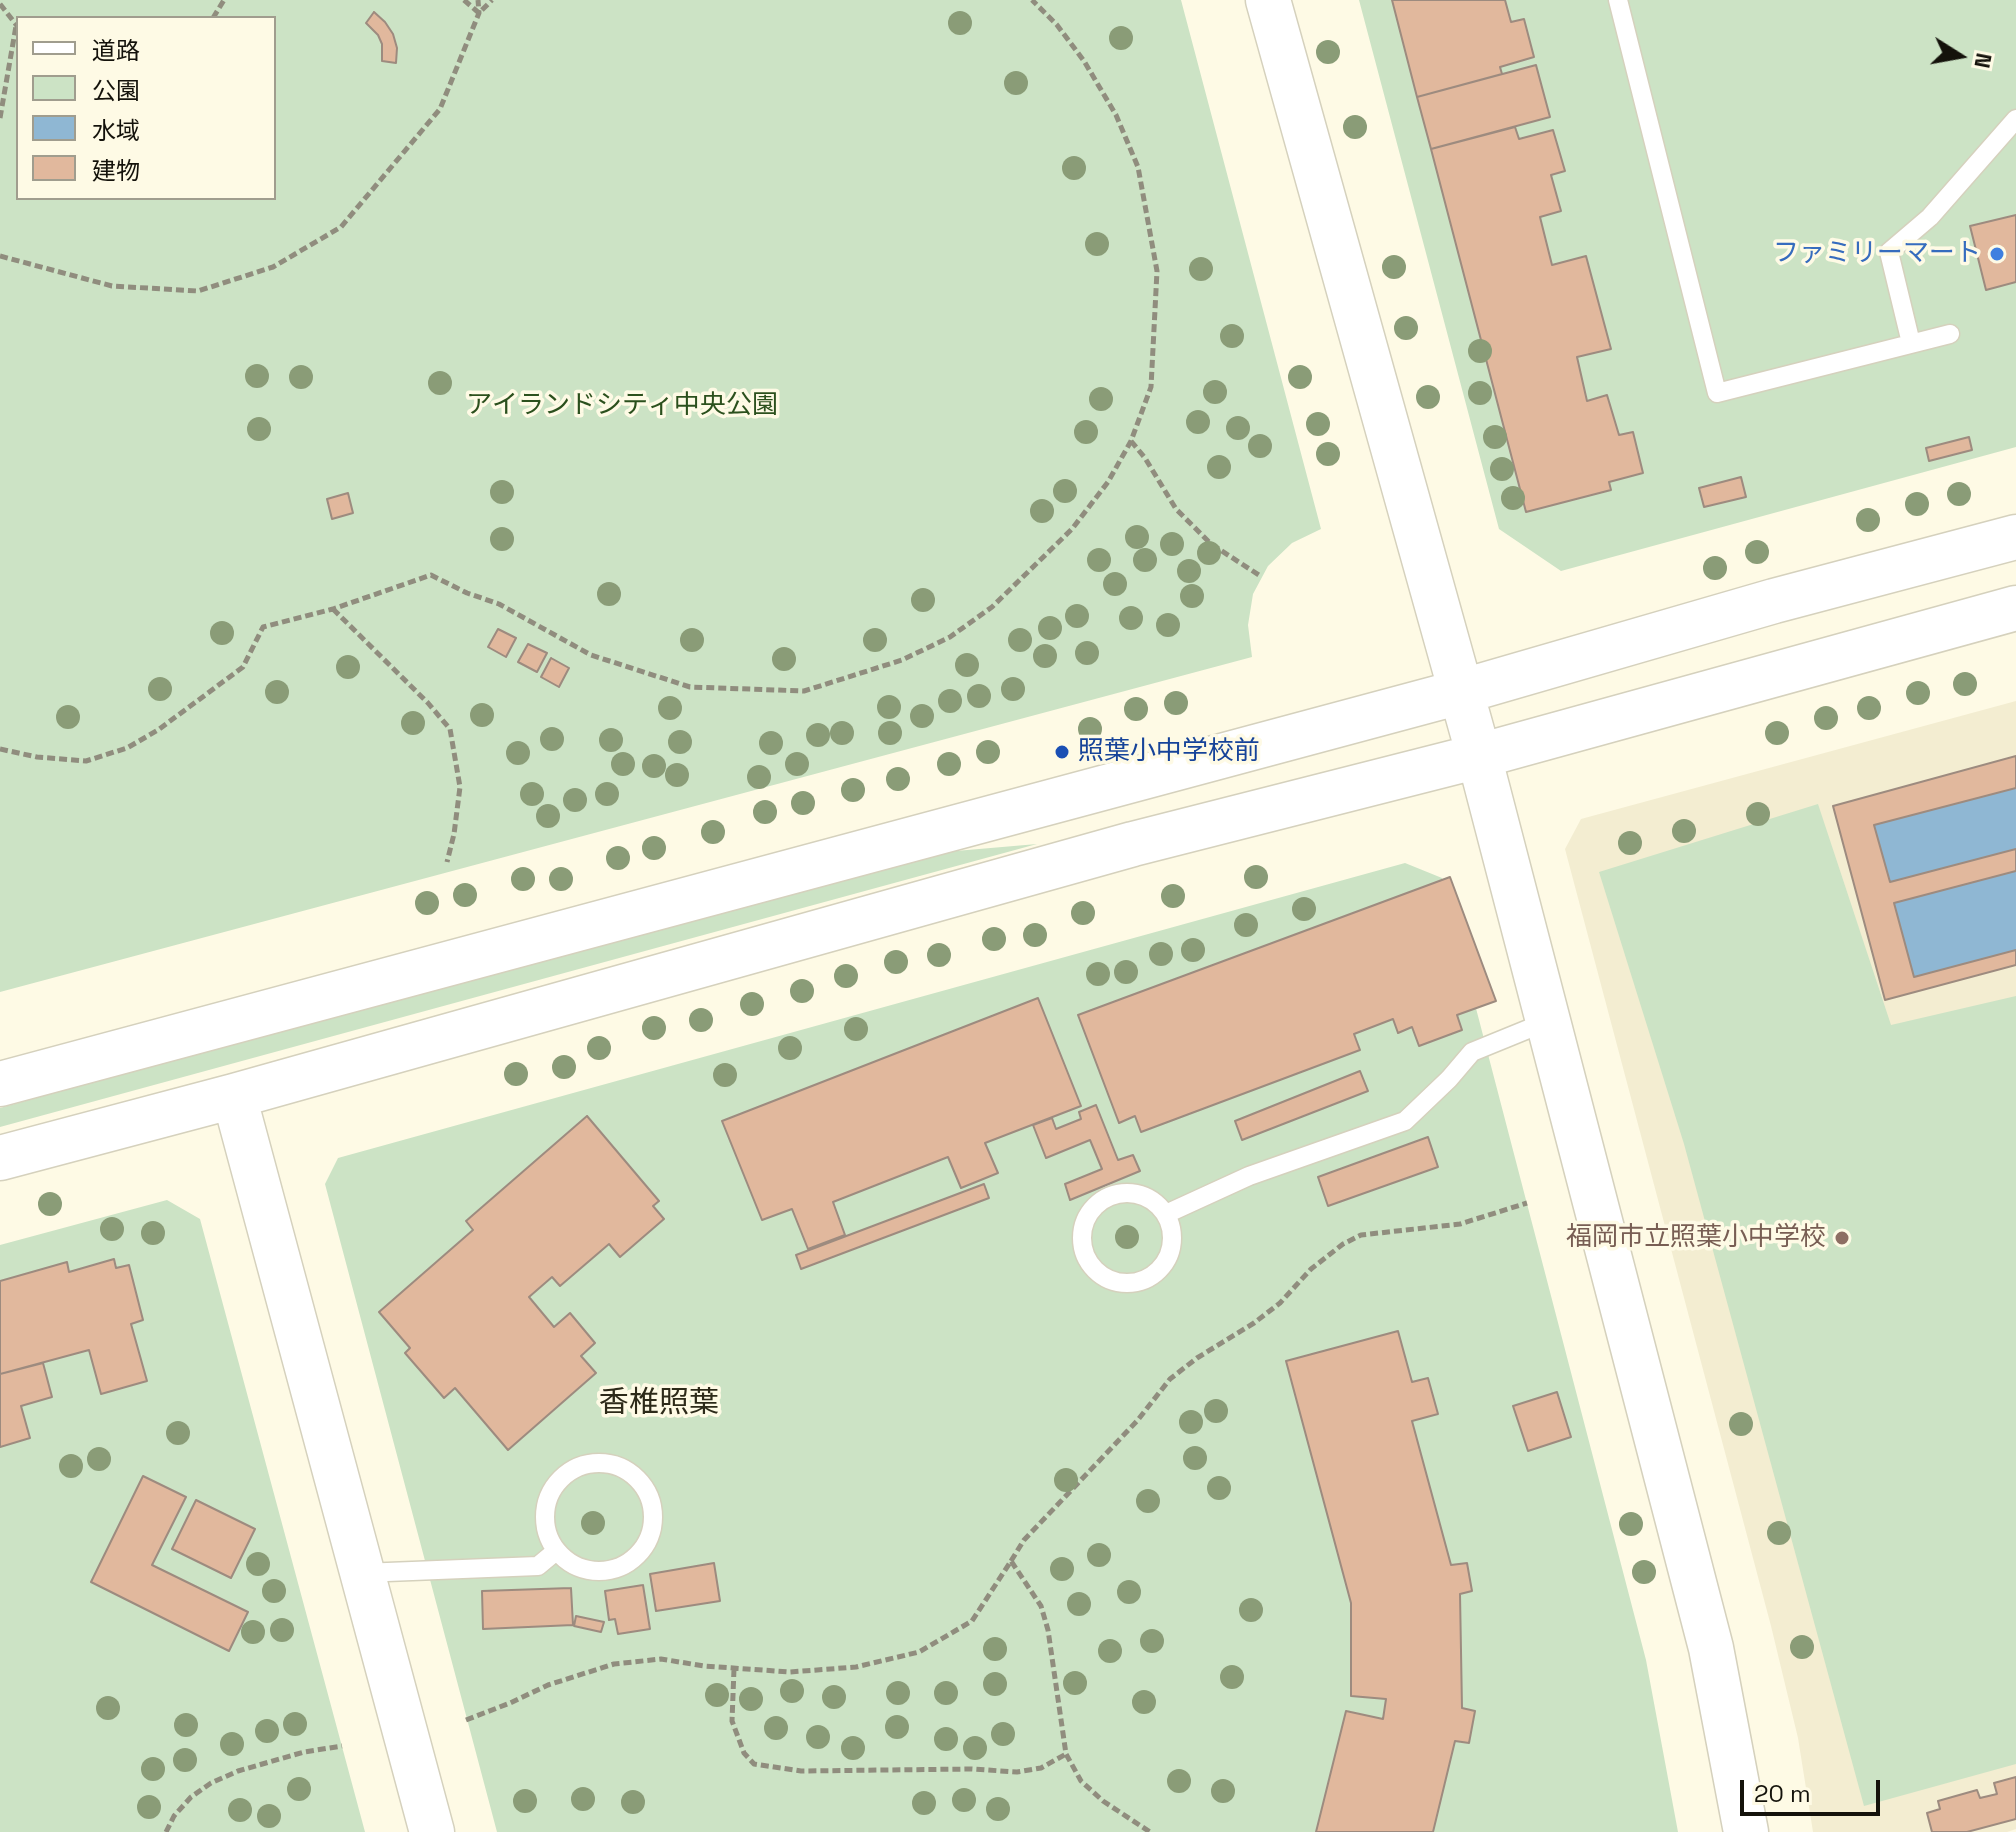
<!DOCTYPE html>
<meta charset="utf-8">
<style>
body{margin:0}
#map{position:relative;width:2016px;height:1832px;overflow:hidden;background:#fefae5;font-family:"Space Grotesk","Noto Sans JP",sans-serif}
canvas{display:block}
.legend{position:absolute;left:16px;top:16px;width:260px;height:184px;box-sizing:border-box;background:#fefae5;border:2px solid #a09d8e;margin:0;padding:10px 14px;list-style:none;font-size:24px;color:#14120b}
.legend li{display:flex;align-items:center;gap:16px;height:40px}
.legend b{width:40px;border:2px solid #a09d8e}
.north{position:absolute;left:1920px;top:16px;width:80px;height:80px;-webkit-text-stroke:6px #fefae5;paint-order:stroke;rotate:101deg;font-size:22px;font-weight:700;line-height:32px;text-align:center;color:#14120b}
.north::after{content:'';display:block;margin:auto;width:28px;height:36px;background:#14120b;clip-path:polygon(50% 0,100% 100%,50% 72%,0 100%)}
.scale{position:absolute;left:1740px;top:1780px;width:140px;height:36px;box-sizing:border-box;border:4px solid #14120b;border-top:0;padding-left:10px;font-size:24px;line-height:28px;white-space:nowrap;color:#14120b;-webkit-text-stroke:6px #fefae5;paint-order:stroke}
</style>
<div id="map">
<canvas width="2016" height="1832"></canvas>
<ul class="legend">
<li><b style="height:10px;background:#fff"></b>道路</li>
<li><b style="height:22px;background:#cce3c5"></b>公園</li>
<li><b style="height:22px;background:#8fb7d3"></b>水域</li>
<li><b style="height:22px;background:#e1b89d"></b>建物</li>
</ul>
<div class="north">N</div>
<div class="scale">20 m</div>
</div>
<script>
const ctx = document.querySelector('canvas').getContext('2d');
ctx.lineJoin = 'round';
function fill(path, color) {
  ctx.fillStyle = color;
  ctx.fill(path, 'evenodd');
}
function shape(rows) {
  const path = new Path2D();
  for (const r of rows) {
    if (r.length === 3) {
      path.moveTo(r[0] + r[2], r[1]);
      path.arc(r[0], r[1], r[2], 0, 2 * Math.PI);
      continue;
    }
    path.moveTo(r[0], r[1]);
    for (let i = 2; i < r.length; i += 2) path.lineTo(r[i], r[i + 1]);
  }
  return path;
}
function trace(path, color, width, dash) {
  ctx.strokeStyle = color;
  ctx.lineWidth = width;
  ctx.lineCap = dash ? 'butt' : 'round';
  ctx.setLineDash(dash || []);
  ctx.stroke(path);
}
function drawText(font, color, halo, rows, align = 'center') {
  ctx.font = font + ' "Space Grotesk","Noto Sans JP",sans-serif';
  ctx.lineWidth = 7;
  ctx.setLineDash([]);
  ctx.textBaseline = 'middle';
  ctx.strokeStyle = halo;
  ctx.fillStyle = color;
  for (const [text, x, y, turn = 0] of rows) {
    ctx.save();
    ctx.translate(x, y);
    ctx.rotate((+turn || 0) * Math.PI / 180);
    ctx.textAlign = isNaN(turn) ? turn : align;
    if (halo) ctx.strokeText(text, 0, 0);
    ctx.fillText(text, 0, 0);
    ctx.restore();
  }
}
const built = shape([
 [2016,701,2016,1829,2007,1832,1813,1832,1798,1738,1771,1626,1565,849,1581,819]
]);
const green = shape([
 [0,0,1181,0,1321,529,1292,543,1268,566,1253,594,1248,625,1252,657,0,992],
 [18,18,274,18,274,198,18,198],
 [1359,0,2016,0,2016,447,1561,571,1499,529],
 [1818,804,1891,1025,2016,996,2016,1764,1864,1806,1684,1144,1599,872],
 [1037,844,0,1127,0,1108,921,854],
 [1405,863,1442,878,1646,1660,1678,1832,497,1832,325,1184,338,1158],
 [167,1200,200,1219,365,1832,0,1832,0,1245]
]);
const water = shape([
 [2016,788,2016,849,1890,882,1874,825],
 [2016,871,2016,950,1914,977,1894,903]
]);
const building = shape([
 [1392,0,1505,0,1511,22,1524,19,1534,57,1500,67,1502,74,1417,97,1392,0],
 [374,12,385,22,393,34,397,48,396,63,382,61,382,44,378,35,366,23,374,12],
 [1536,65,1550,117,1431,149,1417,97,1536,65],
 [1515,127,1519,139,1553,130,1565,171,1551,175,1561,211,1540,217,1552,265,1586,256,1611,349,1577,357,1587,401,1607,395,1619,435,1633,432,1643,473,1609,482,1611,490,1526,512,1431,149,1515,127],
 [2016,215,2016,282,1986,290,1970,226,2016,215],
 [1969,437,1972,450,1929,461,1926,448,1969,437],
 [1741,477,1746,497,1704,507,1699,488,1741,477],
 [348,493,353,513,332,519,327,499,348,493],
 [498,629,516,638,506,657,488,647,498,629],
 [528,644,547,653,537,672,518,662,528,644],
 [551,658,569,668,559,687,541,677,551,658],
 [2016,756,2016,788,1874,825,1890,882,2016,849,2016,871,1894,903,1914,977,2016,950,2016,965,1885,1000,1833,806,2016,756],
 [1450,877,1496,1001,1457,1015,1462,1030,1419,1046,1412,1027,1398,1033,1393,1019,1354,1034,1360,1050,1141,1132,1135,1116,1119,1123,1078,1015,1450,877],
 [1038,998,1081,1106,985,1143,998,1173,961,1188,948,1157,833,1202,845,1235,808,1249,792,1209,762,1220,722,1121,1038,998],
 [1360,1071,1368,1091,1242,1140,1235,1121,1360,1071],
 [1096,1105,1118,1160,1133,1155,1140,1171,1070,1200,1065,1184,1102,1169,1090,1140,1046,1158,1033,1125,1052,1118,1056,1129,1081,1119,1079,1112,1096,1105],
 [587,1116,659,1201,653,1206,664,1219,620,1257,609,1244,560,1286,552,1277,529,1297,554,1327,570,1313,595,1343,581,1356,596,1373,508,1450,455,1388,444,1398,405,1353,410,1348,379,1312,473,1230,466,1221,587,1116],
 [1428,1137,1438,1167,1328,1206,1318,1177,1428,1137],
 [984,1184,989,1198,801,1269,796,1255,984,1184],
 [114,1259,116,1268,129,1265,143,1320,131,1324,147,1381,101,1394,89,1350,0,1374,0,1281,67,1262,69,1272,114,1259],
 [1398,1331,1412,1382,1428,1378,1438,1414,1412,1421,1451,1565,1467,1563,1472,1591,1460,1594,1462,1708,1475,1711,1469,1743,1455,1741,1433,1832,1316,1832,1346,1711,1383,1719,1386,1699,1351,1696,1351,1603,1286,1361,1398,1331],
 [43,1363,52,1397,21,1406,30,1438,0,1447,0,1374,43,1363],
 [1557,1392,1571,1437,1528,1451,1513,1406,1557,1392],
 [143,1476,186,1497,152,1565,248,1612,229,1651,91,1582,143,1476],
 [196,1500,255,1529,231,1578,172,1549,196,1500],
 [714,1563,720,1601,656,1611,650,1574,714,1563],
 [643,1585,650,1629,618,1634,615,1619,609,1620,605,1591,643,1585],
 [571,1588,573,1625,483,1629,482,1591,571,1588],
 [576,1616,604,1622,601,1632,574,1626,576,1616],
 [2016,1777,2016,1819,1967,1832,1932,1832,1927,1813,1940,1809,1938,1801,1977,1790,1980,1798,1997,1794,1994,1783,2016,1777]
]);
const path = shape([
 [464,0,479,13,492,0],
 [0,4,18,27],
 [213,18,224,0],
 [0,118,16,26],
 [0,256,112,286,198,291,273,267,341,227,440,109,479,13,478,0],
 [1131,441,1145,458,1176,509,1211,544,1262,577],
 [333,609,428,703,450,729,460,787,454,834,447,862],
 [0,749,37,757,86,761,127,748,158,730,243,667,263,627,333,609,431,575,467,593,499,604,591,655,690,687,804,691,902,660,950,637,992,607,1072,529,1108,482,1131,441,1151,387,1157,271,1138,167,1116,115,1084,61,1057,25,1032,0],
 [1011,1561,1024,1540,1137,1421,1170,1379,1197,1358,1254,1323,1280,1303,1311,1269,1343,1244,1361,1235,1460,1224,1527,1203],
 [734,1669,732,1721,744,1753,754,1764,801,1771,972,1769,1017,1772,1041,1768,1066,1754],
 [466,1720,510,1703,548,1685,614,1664,661,1659,704,1666,790,1672,856,1667,919,1652,972,1621,1011,1561,1041,1606,1048,1630,1066,1754,1081,1781,1103,1801,1150,1832],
 [166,1832,174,1816,191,1797,211,1783,238,1771,304,1752,342,1746]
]);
const lane = shape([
 [1618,0,1717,393,1950,334],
 [1911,343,1889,252,1930,217,2016,119],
 [1127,1238,45],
 [1166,1214,1249,1176,1405,1121,1449,1079,1472,1052,1548,1021],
 [599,1517,54],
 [362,1573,538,1566,556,1551]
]);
const secondary = shape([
 [1268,0,1479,756,1548,1021,1711,1648,1746,1832],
 [0,1084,1460,692,1774,601,2016,537],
 [234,1096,432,1832],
 [0,1158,234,1096,1133,844,1479,756,2016,608]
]);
const trees = [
 [960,23],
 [1121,38],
 [1328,52],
 [1016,83],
 [1355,127],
 [1074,168],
 [1097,244],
 [1394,267],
 [1201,269],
 [1406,328],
 [1232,336],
 [1480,351],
 [257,376],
 [301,377],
 [1300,377],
 [440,383],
 [1215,392],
 [1480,393],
 [1428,397],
 [1101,399],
 [1198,422],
 [1318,424],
 [1238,428],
 [259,429],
 [1086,432],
 [1495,437],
 [1260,446],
 [1328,454],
 [1219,467],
 [1502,469],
 [1065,491],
 [502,492],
 [1959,494],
 [1513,498],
 [1917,504],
 [1042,511],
 [1868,520],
 [1137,537],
 [502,539],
 [1172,544],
 [1757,552],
 [1209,553],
 [1099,560],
 [1145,560],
 [1715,568],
 [1189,571],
 [1115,584],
 [609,594],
 [1192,596],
 [923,600],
 [1077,616],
 [1131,618],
 [1168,625],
 [1050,628],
 [222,633],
 [692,640],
 [875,640],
 [1020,640],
 [1087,653],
 [1045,656],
 [784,659],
 [967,665],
 [348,667],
 [1965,684],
 [160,689],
 [1013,689],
 [277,692],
 [1918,693],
 [979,696],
 [950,701],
 [1176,703],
 [889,707],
 [670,708],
 [1869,708],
 [1136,709],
 [482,715],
 [922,716],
 [68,717],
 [1826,718],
 [413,723],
 [1090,729],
 [842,733],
 [890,733],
 [1777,733],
 [818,735],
 [552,739],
 [611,740],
 [680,742],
 [771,743],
 [988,752],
 [518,753],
 [623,764],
 [797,764],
 [949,764],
 [654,766],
 [677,775],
 [759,777],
 [898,779],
 [853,790],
 [532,794],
 [607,794],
 [575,800],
 [803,803],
 [765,812],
 [1758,814],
 [548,816],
 [1684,831],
 [713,832],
 [1630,843],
 [654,848],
 [618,858],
 [1256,877],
 [523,879],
 [561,879],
 [465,895],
 [1173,896],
 [427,903],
 [1304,909],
 [1083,913],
 [1246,925],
 [1035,935],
 [994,939],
 [1193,950],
 [1161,954],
 [939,955],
 [896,962],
 [1126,972],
 [1098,974],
 [846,976],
 [802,991],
 [752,1004],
 [701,1020],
 [654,1028],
 [856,1029],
 [599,1048],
 [790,1048],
 [564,1067],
 [516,1074],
 [725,1075],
 [50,1204],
 [112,1229],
 [153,1233],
 [1127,1237],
 [1216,1411],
 [1191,1422],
 [1741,1424],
 [178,1433],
 [1195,1458],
 [99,1459],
 [71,1466],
 [1066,1480],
 [1219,1488],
 [1148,1501],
 [593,1523],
 [1631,1524],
 [1779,1533],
 [1099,1555],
 [258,1564],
 [1062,1569],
 [1644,1572],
 [274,1591],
 [1129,1592],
 [1079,1604],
 [1251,1610],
 [282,1630],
 [253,1632],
 [1152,1641],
 [1802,1647],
 [995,1649],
 [1110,1651],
 [1232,1677],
 [1075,1683],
 [995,1684],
 [792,1691],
 [898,1693],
 [946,1693],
 [717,1695],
 [834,1697],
 [751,1699],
 [1144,1702],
 [108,1708],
 [295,1724],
 [186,1725],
 [897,1727],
 [776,1728],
 [267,1731],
 [1003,1734],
 [818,1737],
 [946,1739],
 [232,1744],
 [853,1748],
 [975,1748],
 [185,1760],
 [153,1769],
 [1179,1781],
 [299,1789],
 [1223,1791],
 [583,1799],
 [964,1800],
 [525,1801],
 [633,1802],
 [924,1803],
 [149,1807],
 [998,1809],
 [240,1810],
 [269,1816]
];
const markers = [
 [1997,254,8,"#3f7fe0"],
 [1062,752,8,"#1a4fb4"],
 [1842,1238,8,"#8d6e63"]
];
const shopNames = [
 ["ファミリーマート",1981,254]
];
const parkNames = [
 ["アイランドシティ中央公園",622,406]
];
const transitNames = [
 ["照葉小中学校前",1078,752]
];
const educationNames = [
 ["福岡市立照葉小中学校",1826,1238]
];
const quarterNames = [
 ["香椎照葉",659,1404]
];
fill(built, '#f3edd1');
fill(green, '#cce3c5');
fill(water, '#8fb7d3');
fill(building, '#e1b89d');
trace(building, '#9d8b7f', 2);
trace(lane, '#d5d1bd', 21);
trace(secondary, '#d5d1bd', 47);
trace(path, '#908d7e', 5, [8, 4]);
trace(lane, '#fff', 18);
trace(secondary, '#fff', 44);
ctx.fillStyle = '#8a9c77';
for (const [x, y] of trees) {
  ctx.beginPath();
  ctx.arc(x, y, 12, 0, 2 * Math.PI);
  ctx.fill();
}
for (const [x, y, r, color] of markers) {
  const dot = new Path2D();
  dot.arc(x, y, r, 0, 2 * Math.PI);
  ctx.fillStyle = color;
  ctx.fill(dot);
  trace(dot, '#fefae5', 3);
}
drawText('26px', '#366cbe', '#fefae5', shopNames, 'right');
drawText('26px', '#2b501d', '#fefae5', parkNames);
drawText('26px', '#164399', '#fefae5', transitNames, 'left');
drawText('26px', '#785e54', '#fefae5', educationNames, 'right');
drawText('30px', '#2d2a19', '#fefae5', quarterNames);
</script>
